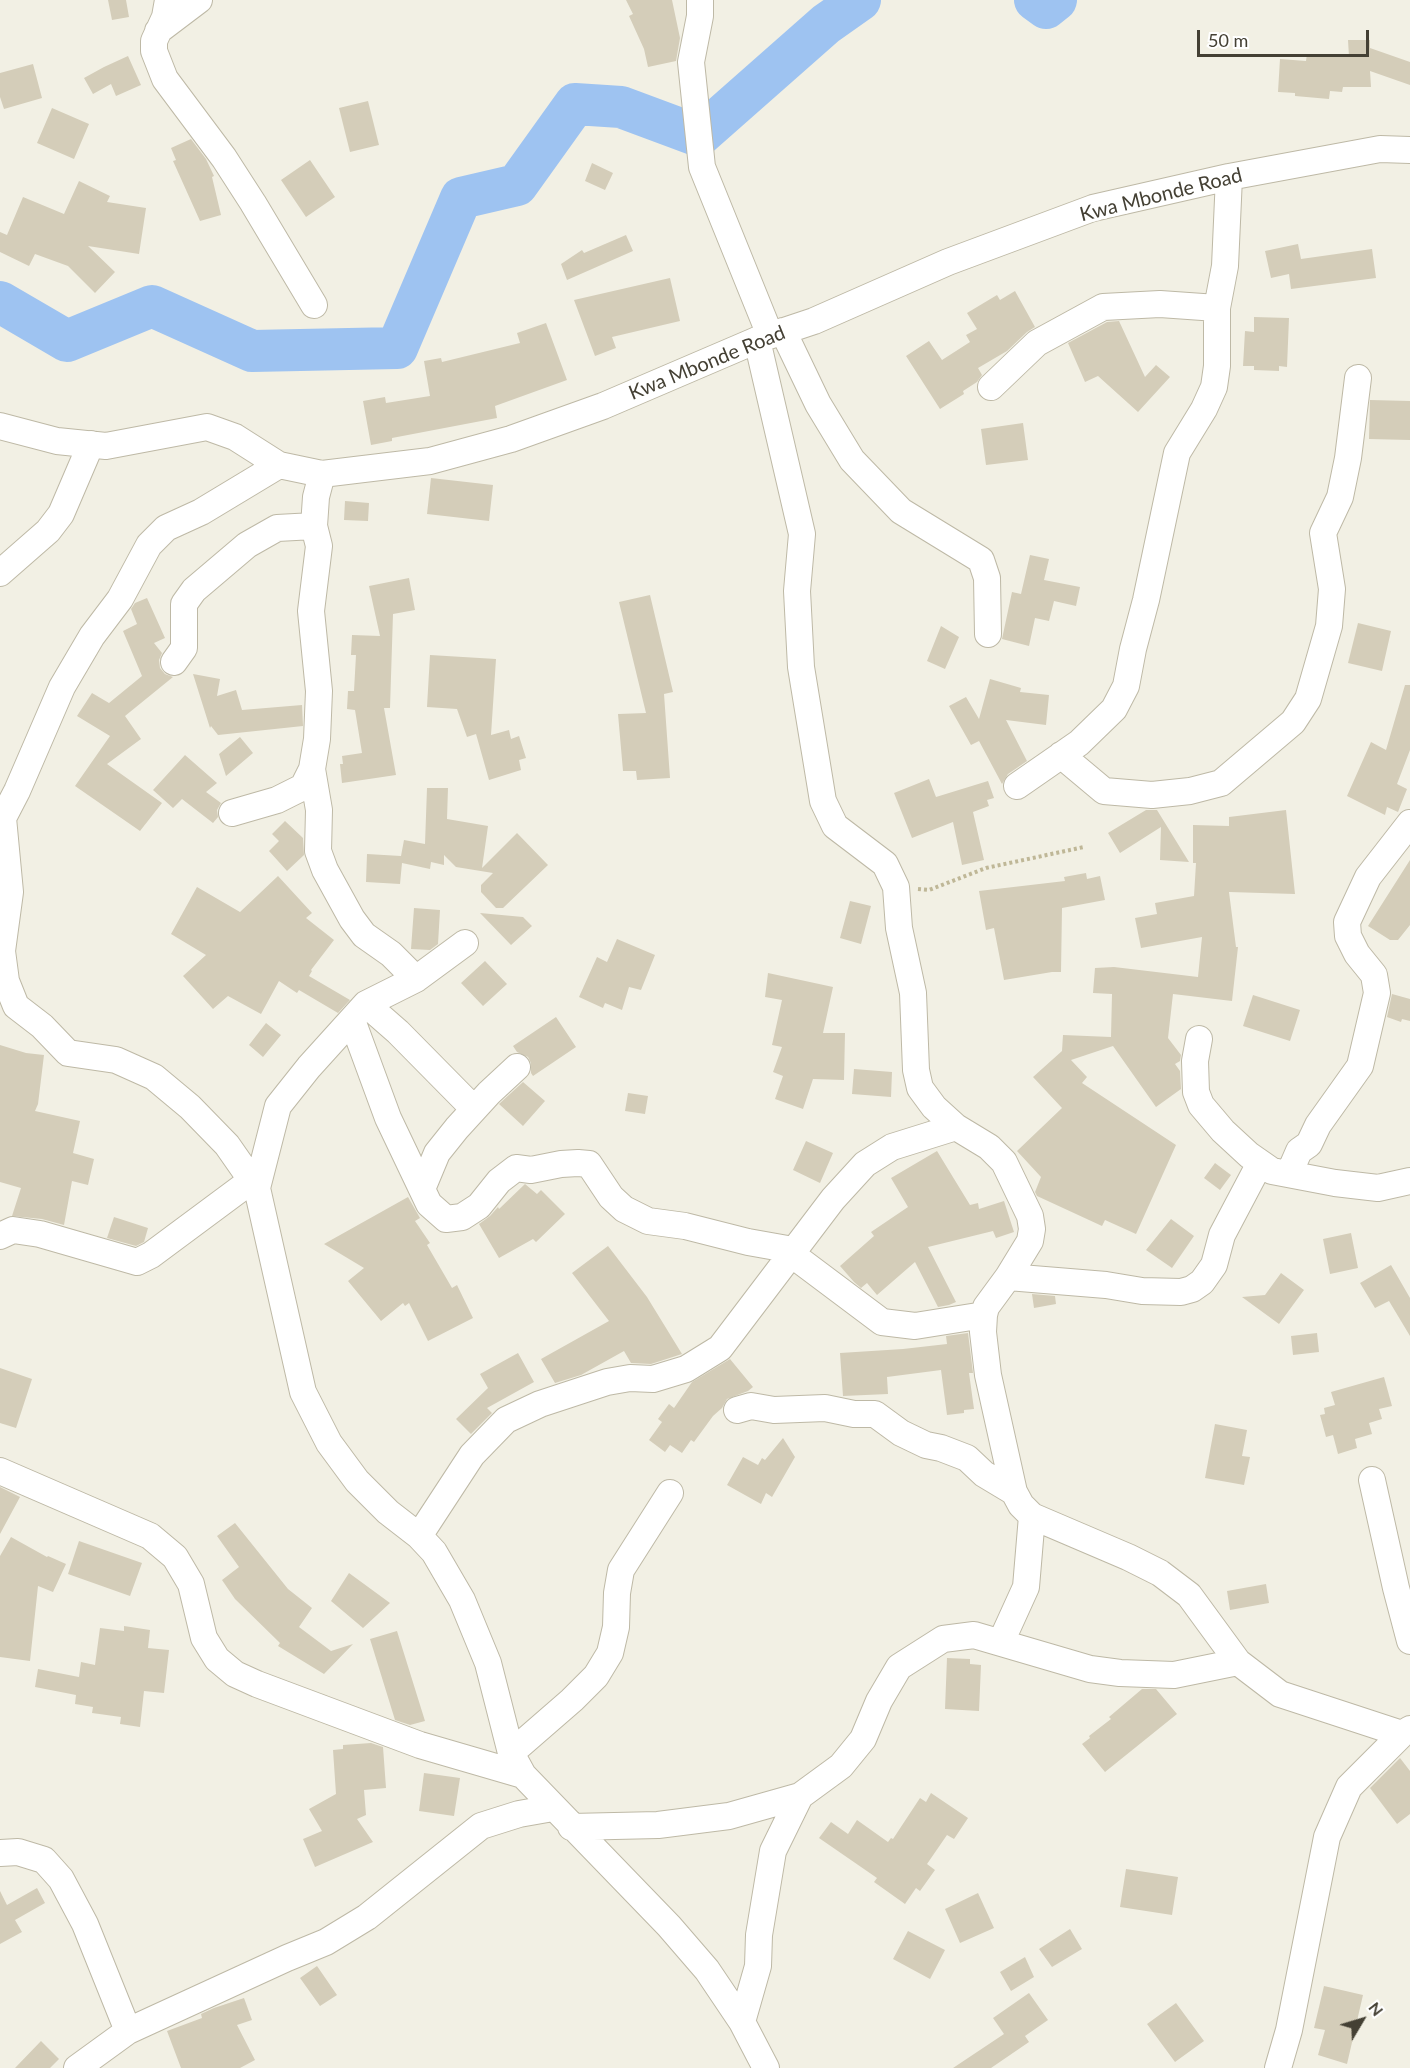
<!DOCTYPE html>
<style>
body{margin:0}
#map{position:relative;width:1410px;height:2068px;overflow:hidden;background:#f2f0e4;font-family:Lato,sans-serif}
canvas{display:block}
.north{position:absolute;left:1332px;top:1990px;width:60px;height:60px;-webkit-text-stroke:4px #fff;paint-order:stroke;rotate:52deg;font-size:16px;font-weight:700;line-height:24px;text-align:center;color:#444034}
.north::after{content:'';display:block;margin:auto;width:21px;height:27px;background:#444034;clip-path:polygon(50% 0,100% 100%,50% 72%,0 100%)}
.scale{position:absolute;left:1197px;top:30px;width:172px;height:27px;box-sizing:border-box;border:3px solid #444034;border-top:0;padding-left:8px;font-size:18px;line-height:21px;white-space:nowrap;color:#444034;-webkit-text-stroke:4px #fff;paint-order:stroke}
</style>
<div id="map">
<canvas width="1410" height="2068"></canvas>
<div class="north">N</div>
<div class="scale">50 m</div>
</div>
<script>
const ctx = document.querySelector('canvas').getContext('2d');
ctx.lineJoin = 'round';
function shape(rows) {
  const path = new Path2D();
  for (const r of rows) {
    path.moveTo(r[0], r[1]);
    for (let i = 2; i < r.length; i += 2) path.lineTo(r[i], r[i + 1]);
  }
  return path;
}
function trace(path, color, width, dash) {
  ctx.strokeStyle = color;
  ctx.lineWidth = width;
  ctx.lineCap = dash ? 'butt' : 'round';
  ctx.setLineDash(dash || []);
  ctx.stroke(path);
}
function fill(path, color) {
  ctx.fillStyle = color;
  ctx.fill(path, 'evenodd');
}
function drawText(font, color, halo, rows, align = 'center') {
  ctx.font = font + ' Lato,sans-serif';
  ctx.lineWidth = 6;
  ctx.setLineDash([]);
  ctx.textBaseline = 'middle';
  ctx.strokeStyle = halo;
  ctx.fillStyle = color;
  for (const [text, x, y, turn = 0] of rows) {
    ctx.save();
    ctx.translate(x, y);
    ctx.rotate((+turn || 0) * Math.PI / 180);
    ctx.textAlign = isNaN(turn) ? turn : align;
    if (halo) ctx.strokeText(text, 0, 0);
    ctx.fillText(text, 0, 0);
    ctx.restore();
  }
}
const river = shape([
 [1035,0,1046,8,1056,0],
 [0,302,67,341,152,306,252,351,397,348,461,198,517,185,575,104,621,107,699,136,826,24,860,0]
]);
const building = shape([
 [108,0,126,0,129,17,112,20],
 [626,0,672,0,680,38,676,61,648,67,644,49,629,16,633,14],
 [1348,40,1370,40,1370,48,1410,62,1410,85,1370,71,1371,87,1343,87,1342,92,1330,91,1329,99,1295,96,1295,93,1278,92,1280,59,1306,61,1307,54,1349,57],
 [128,56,141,85,116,96,111,84,93,94,84,78,104,67],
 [33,64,42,98,4,109,0,97,0,73],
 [368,101,379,145,350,152,339,108],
 [52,108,89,124,74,159,37,143],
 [191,139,206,159,214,176,212,177,221,215,200,221,173,161,176,160,171,148],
 [310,160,335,197,306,217,281,180],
 [592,163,613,173,605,190,585,181],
 [79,181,110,196,107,202,146,208,139,254,88,246,115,272,95,293,68,266,35,254,29,266,0,252,0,232,7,235,23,197,64,214],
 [626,235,633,251,567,280,561,264,582,250,584,253],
 [1298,244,1301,259,1372,249,1376,278,1291,289,1289,274,1271,278,1265,251],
 [670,278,680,321,612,337,616,348,595,356,574,300],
 [1015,291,1035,327,1027,332,1007,351,978,368,982,375,977,382,963,391,964,394,940,409,906,356,929,341,942,360,970,342,966,335,977,329,967,313,997,295,1000,300],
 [1254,317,1289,318,1287,367,1279,366,1279,371,1254,370,1254,366,1243,366,1245,331,1254,332],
 [1119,321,1145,377,1156,365,1170,377,1138,412,1098,376,1085,382,1068,343,1107,322],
 [546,323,567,380,495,406,497,418,392,438,392,441,371,445,363,401,385,397,386,403,430,396,424,361,441,358,442,362,520,343,517,333],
 [1370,400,1410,401,1410,440,1369,439],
 [1023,423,1028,460,986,465,981,429],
 [431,478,493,485,489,521,427,514],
 [345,501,369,503,368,521,344,520],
 [1030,555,1049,559,1044,580,1080,587,1076,606,1054,601,1049,621,1035,618,1029,646,1002,639,1012,592,1021,594],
 [409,578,415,610,393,614,390,708,384,708,396,775,342,783,340,764,343,764,342,756,362,753,355,710,347,709,348,691,354,691,356,655,351,655,352,635,380,636,369,586],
 [650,595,673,692,664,694,670,778,637,780,636,771,623,771,618,714,646,713,619,602],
 [147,598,165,638,154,643,162,653,159,660,160,668,165,674,173,677,125,716,141,739,107,764,162,803,140,831,75,786,110,736,77,716,92,693,109,703,142,676,123,631,137,624,131,609,135,603],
 [1358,623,1391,631,1382,671,1348,663],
 [941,626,959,637,945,669,927,661],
 [430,655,496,659,491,735,509,730,511,739,519,736,526,758,519,760,521,770,489,780,476,734,467,737,457,709,427,707],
 [193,674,220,679,217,696,236,690,242,710,302,705,303,726,218,735,211,726,210,728],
 [990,679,1021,688,1020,692,1049,695,1046,725,1006,720,1027,761,1008,774,1002,784,979,741,971,745,949,706,966,697,979,719],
 [1405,685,1410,685,1410,750,1397,784,1407,789,1398,812,1387,807,1385,815,1347,796,1371,742,1386,750],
 [240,737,253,753,226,776,219,754],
 [185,755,217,783,206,792,221,803,217,810,218,817,213,823,182,799,173,808,153,790],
 [929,779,936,797,988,781,994,798,987,800,989,806,973,812,984,860,962,865,953,822,912,838,894,793],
 [427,788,448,788,447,819,488,826,482,868,517,833,548,865,503,908,496,908,481,892,481,885,493,873,456,867,444,855,444,865,431,862,430,869,402,863,400,884,366,882,367,854,401,856,404,840,425,844],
 [1146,810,1157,810,1189,862,1160,860,1161,827,1120,853,1108,833],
 [1286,810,1295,894,1229,892,1236,947,1238,947,1232,1001,1173,994,1168,1038,1181,1055,1180,1061,1175,1064,1180,1071,1181,1089,1156,1107,1113,1046,1071,1060,1087,1077,1082,1083,1176,1145,1136,1234,1105,1220,1102,1226,1037,1196,1035,1192,1041,1177,1017,1151,1062,1108,1033,1077,1062,1051,1063,1035,1111,1037,1112,994,1093,993,1095,968,1114,967,1198,977,1202,937,1141,948,1135,918,1157,914,1155,903,1194,896,1196,863,1193,863,1193,825,1229,826,1229,817],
 [285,821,303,838,304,855,287,871,269,851,279,841,272,834],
 [1410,860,1410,925,1398,940,1390,940,1368,926],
 [1086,873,1087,879,1100,876,1105,900,1062,908,1061,972,1052,972,1004,980,994,928,986,930,979,891,1065,881,1064,877],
 [278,876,312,913,306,918,334,940,311,970,312,971,309,976,350,1000,338,1013,299,990,297,993,279,981,261,1014,228,996,213,1009,183,976,206,955,171,934,197,887,240,912],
 [850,901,871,906,861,944,840,938],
 [414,908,440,910,438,944,430,950,411,949],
 [480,913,523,917,532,926,511,945],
 [617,939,655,955,641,990,629,987,622,1010,605,1003,603,1008,579,997,597,957,607,962],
 [485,961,507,984,483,1006,461,983],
 [768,973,833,987,823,1033,845,1033,844,1080,813,1079,803,1109,775,1099,783,1076,773,1072,782,1047,772,1045,782,1000,765,997],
 [1392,994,1410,999,1410,1021,1402,1019,1401,1022,1387,1017],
 [1253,995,1300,1010,1290,1041,1243,1026],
 [556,1017,576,1047,533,1076,531,1073,531,1063,528,1057,517,1052,513,1046],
 [266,1023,281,1035,263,1057,249,1045],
 [0,1045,26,1053,44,1055,38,1104,35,1111,80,1121,73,1153,94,1159,88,1185,72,1181,64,1225,42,1219,12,1216,21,1188,0,1182],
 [854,1069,892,1072,891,1097,852,1094],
 [523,1082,545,1101,523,1126,499,1104],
 [628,1093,648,1096,645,1114,625,1111],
 [806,1141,833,1153,820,1183,793,1170],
 [937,1151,970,1205,978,1203,979,1209,1004,1201,1014,1232,996,1238,993,1231,928,1247,956,1302,949,1305,938,1307,915,1262,877,1295,867,1283,861,1288,854,1282,840,1266,874,1236,871,1232,908,1207,891,1178],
 [1215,1163,1231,1175,1220,1190,1204,1178],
 [525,1184,537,1194,541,1190,565,1214,536,1242,533,1239,499,1258,479,1224,490,1216,498,1207,499,1209],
 [408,1197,420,1218,415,1221,430,1243,427,1245,452,1288,457,1285,473,1318,428,1341,409,1303,405,1306,403,1303,381,1321,348,1281,364,1268,324,1244],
 [114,1217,148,1228,144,1242,136,1246,107,1238],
 [1171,1219,1194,1236,1172,1268,1146,1250],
 [1351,1233,1358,1268,1330,1274,1323,1239],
 [608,1246,647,1297,682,1354,651,1364,631,1363,624,1351,581,1375,555,1383,541,1359,609,1321,572,1273],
 [1391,1265,1410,1298,1410,1336,1389,1301,1375,1308,1360,1283],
 [1281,1273,1304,1290,1279,1324,1242,1297,1265,1295],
 [1032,1294,1055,1296,1056,1304,1034,1308],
 [968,1333,973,1373,969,1373,974,1409,964,1410,964,1413,947,1415,941,1370,887,1377,888,1394,843,1396,840,1353,903,1349,947,1344,946,1336],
 [1317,1333,1319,1352,1293,1355,1291,1336],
 [518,1353,534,1382,487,1408,492,1413,471,1434,456,1419,488,1388,480,1374],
 [730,1359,753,1387,748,1391,727,1399,722,1408,713,1416,694,1442,691,1440,682,1453,670,1445,665,1452,649,1440,662,1422,658,1419,669,1404,674,1408,692,1382],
 [0,1368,32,1379,16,1428,0,1423],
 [1384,1377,1392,1406,1379,1409,1382,1419,1369,1423,1372,1434,1355,1439,1357,1448,1338,1454,1333,1435,1326,1437,1320,1415,1325,1414,1324,1408,1335,1405,1331,1392],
 [1215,1424,1247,1430,1242,1456,1250,1457,1244,1485,1205,1478],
 [783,1438,795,1457,772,1497,766,1493,761,1504,727,1485,743,1457,758,1465,762,1458,765,1460],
 [0,1487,20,1497,0,1534],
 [235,1523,288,1589,312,1608,299,1627,331,1651,353,1644,324,1674,278,1646,280,1643,235,1599,222,1580,239,1567,217,1536],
 [11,1537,47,1557,48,1556,66,1564,53,1592,38,1586,30,1661,0,1657,0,1556],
 [79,1541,142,1563,130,1596,68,1574],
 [349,1573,390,1603,363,1628,331,1601],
 [1266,1584,1269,1603,1230,1610,1227,1591],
 [124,1626,150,1630,148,1648,169,1650,164,1693,144,1691,140,1727,120,1724,121,1717,92,1713,93,1707,75,1704,76,1695,35,1687,38,1669,79,1677,81,1662,95,1665,100,1628,124,1631],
 [397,1631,425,1721,410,1725,395,1720,370,1639],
 [947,1658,970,1659,970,1664,981,1665,979,1711,945,1709],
 [1142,1689,1156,1689,1177,1714,1105,1772,1082,1744,1090,1738,1089,1736,1111,1719,1109,1717],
 [371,1743,383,1747,386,1788,364,1790,366,1815,357,1819,373,1842,315,1867,303,1839,322,1831,309,1809,336,1794,333,1750,343,1749,343,1745],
 [1400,1758,1410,1771,1410,1814,1397,1824,1370,1788],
 [424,1773,460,1778,454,1816,419,1811],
 [931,1793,968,1818,954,1839,947,1835,927,1864,935,1870,920,1891,916,1888,905,1904,874,1882,877,1878,819,1838,831,1822,848,1834,857,1820,888,1842,891,1838,893,1839,920,1798,926,1802],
 [1126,1869,1178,1877,1172,1915,1120,1907],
 [37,1888,45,1903,15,1920,22,1932,0,1944,0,1891,7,1905],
 [978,1893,994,1928,960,1943,945,1909],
 [1070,1929,1082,1949,1052,1967,1039,1949],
 [908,1931,945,1950,930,1979,893,1959],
 [1025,1957,1034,1977,1011,1991,1000,1972],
 [317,1966,337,1995,320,2006,300,1978],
 [1324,1986,1363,1995,1347,2064,1318,2055,1325,2030,1314,2028],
 [1029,1993,1048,2020,1025,2036,1029,2042,991,2068,953,2068,1004,2034,993,2018],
 [244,1998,252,2020,237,2025,255,2060,240,2068,181,2068,167,2031,202,2018,201,2014,214,2008],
 [1176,2003,1204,2041,1175,2062,1147,2024],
 [41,2041,59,2059,50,2068,15,2068]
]);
const path = shape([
 [918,889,929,890,986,868,1084,847]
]);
const minor = shape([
 [168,0,165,17,154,41,154,51,165,79,224,158,253,203,314,305],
 [700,0,700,16,691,62,702,167,770,335],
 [158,31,199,0],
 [783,331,818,404,852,460,901,511,981,560,987,578,988,634],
 [757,340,802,534,797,591,801,667,823,801,835,826,885,864,896,887,899,928,913,993,916,1070,920,1088,934,1107,956,1127,989,1147,1004,1162,1030,1216,1032,1229,1030,1241,1008,1277,986,1307,984,1315,983,1332,988,1375,1014,1492,1021,1505,1032,1516,1128,1557,1160,1573,1189,1595,1238,1662,1280,1694,1402,1734],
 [991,387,1037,343,1103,307,1160,304,1217,308],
 [0,426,57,441,106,446,207,427,235,437,279,465,322,474,430,461,511,439,603,406,757,340,814,321,948,262,1093,208,1229,177,1380,149,1410,150],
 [0,573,48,531,61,514,91,444],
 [174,662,184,648,184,604,194,590,247,545,277,528,314,526],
 [1061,755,1104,791,1152,795,1190,791,1221,783,1293,722,1308,699,1329,626,1332,589,1323,533,1340,497,1348,458,1358,378],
 [312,769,319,810,318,851,325,870,352,919,364,935,391,954,416,979],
 [1017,786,1079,743,1114,709,1126,686,1133,649,1146,600,1177,453,1204,409,1214,387,1217,366,1217,308,1225,266,1229,177],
 [232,813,277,800,303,787,312,769,317,739,319,691,311,611,319,546,314,526,316,497,322,474],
 [465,943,416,979,366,1004,309,1067,278,1106,257,1188,303,1392,329,1443,357,1481,388,1512,419,1536,434,1552,462,1600,488,1663,511,1753,523,1775,669,1926,707,1970,742,2022,766,2068],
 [366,1004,398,1032,474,1109],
 [352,1020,388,1118,429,1204,446,1219,462,1217,479,1206,499,1181,516,1168,531,1170,561,1164,578,1163,589,1164,611,1197,624,1209,648,1221,685,1226,748,1242,793,1250],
 [1199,1039,1195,1061,1196,1092,1201,1105,1223,1131,1249,1155,1272,1171,1335,1183,1378,1188,1410,1181],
 [1289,1174,1299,1151,1309,1144,1318,1125,1360,1066,1377,993,1374,975,1357,954,1348,936,1347,922,1368,877,1410,823],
 [257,1188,227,1145,190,1107,154,1077,116,1060,68,1053,42,1026,16,1006,6,981,2,951,10,892,3,818,17,791,62,687,92,636,120,599,149,545,166,528,201,512,279,465],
 [422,1189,437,1153,457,1128,489,1093,517,1067],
 [0,1236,13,1230,40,1234,137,1262,151,1255,252,1180],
 [790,1253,882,1322,915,1326,984,1315],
 [1008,1277,1106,1285,1142,1291,1181,1292,1192,1289,1202,1282,1214,1265,1222,1235,1260,1163],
 [737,1410,751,1406,774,1410,825,1408,854,1414,875,1414,901,1433,926,1445,941,1448,967,1458,984,1474,1014,1492],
 [0,1471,150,1536,175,1557,191,1584,204,1638,217,1659,235,1674,257,1684,420,1745,523,1775],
 [1372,1480,1396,1588,1410,1641],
 [419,1536,472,1455,506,1420,540,1404,607,1382,630,1378,653,1379,686,1369,720,1348,833,1199,865,1164,892,1147,956,1127],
 [1001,1642,1026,1587,1032,1516],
 [511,1753,572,1700,596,1676,610,1653,616,1627,617,1593,621,1570,670,1493],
 [571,1827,658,1825,729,1816,800,1796,841,1766,863,1739,879,1701,899,1667,943,1639,974,1635,1090,1669,1120,1673,1174,1675,1238,1662],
 [0,1853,18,1852,44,1860,61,1879,85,1924,128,2031],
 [742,2022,758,1966,759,1935,773,1851,800,1796],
 [77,2068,128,2031,287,1958,326,1942,367,1917,481,1826,519,1814,553,1808],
 [1278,2068,1289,2030,1327,1837,1349,1787,1402,1734,1410,1729]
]);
const streetNames = [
 ["Kwa Mbonde Road",1161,195,-14],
 ["Kwa Mbonde Road",707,363,-22]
];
trace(river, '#9ec3f1', 42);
fill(building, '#d4cdb9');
trace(minor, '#beb9a6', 28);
trace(path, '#bfb797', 4, [3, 3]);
trace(minor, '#fff', 26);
drawText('20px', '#444034', '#fff', streetNames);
</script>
